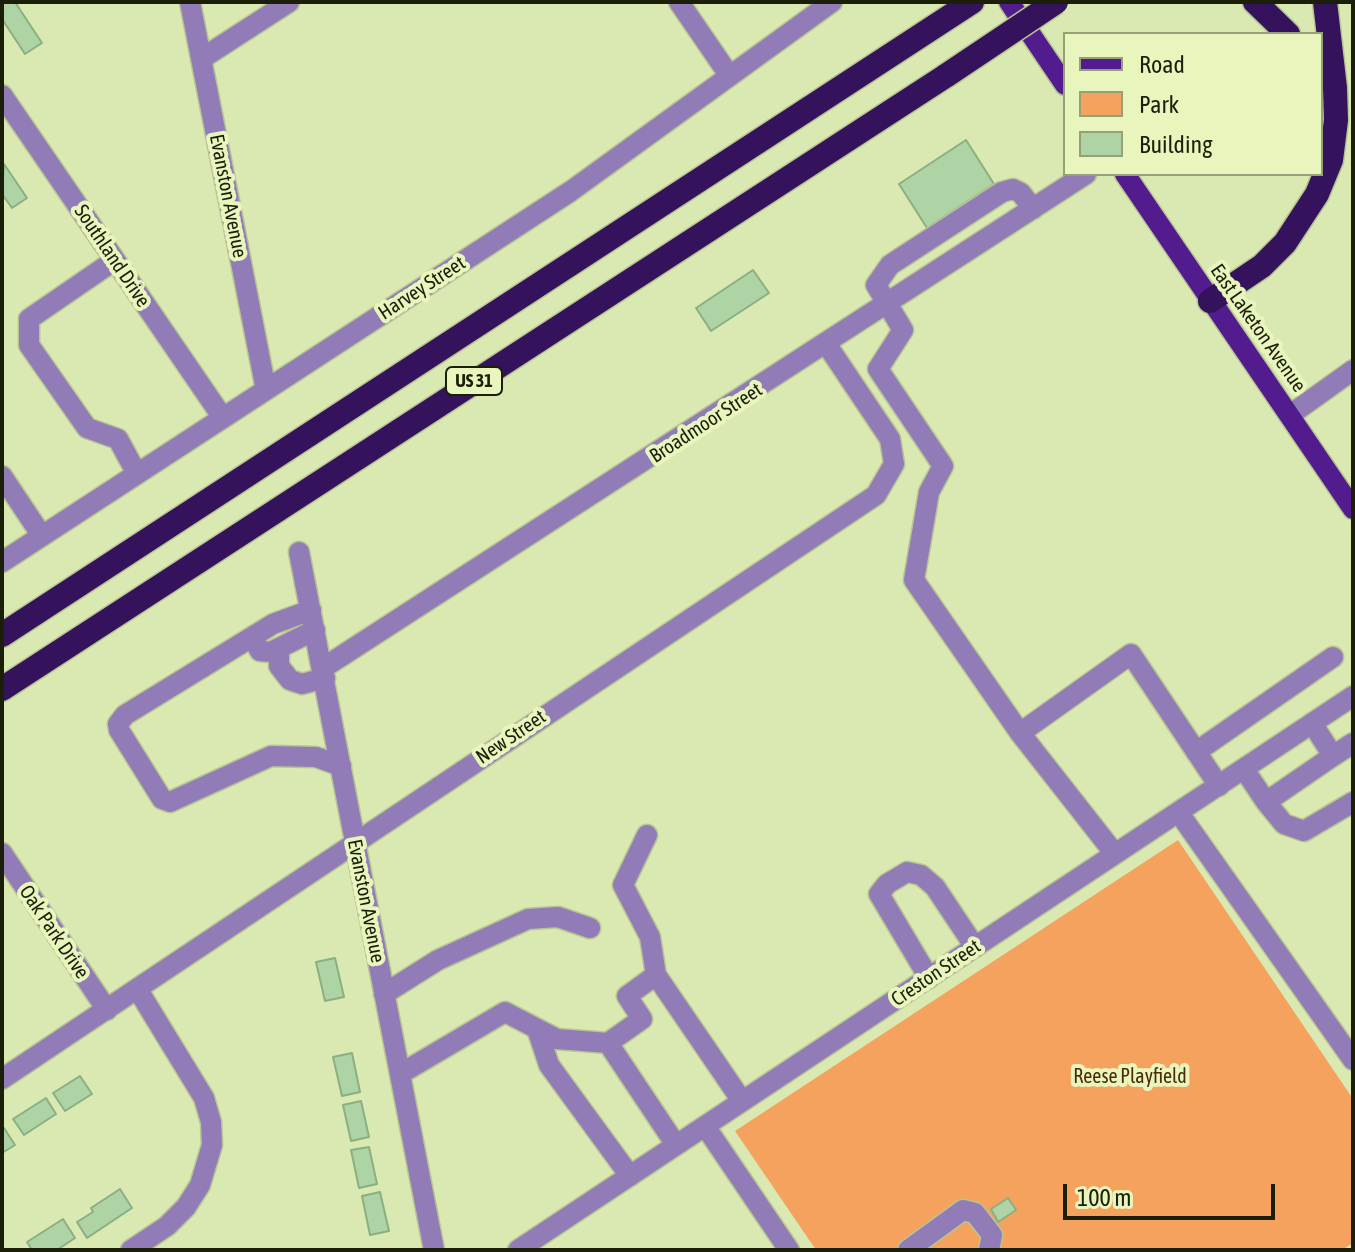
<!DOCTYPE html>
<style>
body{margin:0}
#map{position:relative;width:1355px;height:1252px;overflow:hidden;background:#dae9b1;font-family:"Asap Condensed",sans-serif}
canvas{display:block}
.frame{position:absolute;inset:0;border:4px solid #1b1f0a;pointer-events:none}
.legend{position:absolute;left:1063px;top:32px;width:260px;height:144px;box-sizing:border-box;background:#e8f6bd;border:2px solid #96a075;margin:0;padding:10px 14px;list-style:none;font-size:24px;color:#1b1f0a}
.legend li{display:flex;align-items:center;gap:16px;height:40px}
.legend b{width:40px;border:2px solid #96a075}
.scale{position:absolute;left:1063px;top:1184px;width:212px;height:36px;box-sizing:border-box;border:4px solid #1b1f0a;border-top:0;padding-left:10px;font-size:24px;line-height:28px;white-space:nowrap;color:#1b1f0a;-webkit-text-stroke:6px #e8f6bd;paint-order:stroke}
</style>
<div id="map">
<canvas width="1355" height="1252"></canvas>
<div class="frame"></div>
<ul class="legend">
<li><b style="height:10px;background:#531c8e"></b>Road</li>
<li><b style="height:22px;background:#f4a25d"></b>Park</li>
<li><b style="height:22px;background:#aed3a5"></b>Building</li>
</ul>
<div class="scale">100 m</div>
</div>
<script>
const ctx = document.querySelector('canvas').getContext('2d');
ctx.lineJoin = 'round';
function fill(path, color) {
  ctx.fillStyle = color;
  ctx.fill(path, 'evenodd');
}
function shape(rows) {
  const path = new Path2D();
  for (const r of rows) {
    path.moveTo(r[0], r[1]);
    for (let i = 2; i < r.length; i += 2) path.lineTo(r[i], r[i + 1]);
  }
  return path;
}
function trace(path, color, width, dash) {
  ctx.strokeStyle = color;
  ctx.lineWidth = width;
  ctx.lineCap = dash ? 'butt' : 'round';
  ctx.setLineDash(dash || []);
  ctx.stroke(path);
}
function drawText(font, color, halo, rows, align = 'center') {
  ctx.font = font + ' "Asap Condensed",sans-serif';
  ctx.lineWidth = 8;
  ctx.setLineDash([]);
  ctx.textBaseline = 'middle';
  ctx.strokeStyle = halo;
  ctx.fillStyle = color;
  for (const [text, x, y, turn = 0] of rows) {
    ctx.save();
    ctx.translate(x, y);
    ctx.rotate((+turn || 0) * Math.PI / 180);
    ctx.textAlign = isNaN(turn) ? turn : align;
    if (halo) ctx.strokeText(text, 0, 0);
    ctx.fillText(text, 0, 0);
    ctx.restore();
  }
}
const green = shape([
 [1178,840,1353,1099,1353,1243,1342,1250,816,1250,735,1131]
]);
const building = shape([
 [2,2,15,2,42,43,25,54,2,19,2,2],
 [966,140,994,184,927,228,899,184,966,140],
 [4,164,27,198,12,208,2,194,4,164],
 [753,270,769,293,711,331,696,308,753,270],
 [335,958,344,997,325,1001,316,962,335,958],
 [352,1053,360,1092,342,1096,333,1057,352,1053],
 [80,1076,92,1094,65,1111,53,1093,80,1076],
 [46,1098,56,1114,24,1135,13,1119,46,1098],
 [361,1101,369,1137,351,1141,343,1105,361,1101],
 [4,1128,15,1145,2,1153,2,1130,4,1128],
 [369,1147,377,1184,359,1188,351,1150,369,1147],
 [120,1189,132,1208,87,1238,77,1222,93,1212,91,1208,120,1189],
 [380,1192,389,1231,370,1235,362,1196,380,1192],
 [1008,1198,1016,1210,998,1222,991,1209,1008,1198],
 [63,1219,75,1238,57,1250,32,1250,27,1242,63,1219]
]);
const minor = shape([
 [190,2,266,390],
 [679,2,729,75],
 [201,59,289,2],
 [2,95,223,418],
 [1033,209,1021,193,1013,189,1002,192,890,265,876,285,903,330,878,369,943,466,929,492,914,580,1020,733,1115,854],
 [115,260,29,319,29,345,87,428,118,439,137,474],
 [1290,415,1353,370],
 [2,476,42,536],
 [299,552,434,1250],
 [2,562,571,191,832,2],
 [311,610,273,624,125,715,118,724,119,730,162,799,170,802,271,756,316,757,341,766],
 [252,637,260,651,271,652,315,630],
 [279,648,279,666,290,680,302,684,325,678],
 [323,668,1086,174],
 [1312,723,1333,756,1353,743],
 [1020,733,1131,654,1219,786],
 [1196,752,1333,657],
 [1244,769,1266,802,1333,756],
 [1266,802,1284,824,1304,831,1353,802],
 [1179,813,1353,1060],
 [647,835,623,885,650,937,656,975],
 [2,853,107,1010],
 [929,978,879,894,887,884,907,872,921,875,935,887,975,947],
 [384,994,438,960,528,919,558,917,590,928],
 [537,1029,549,1065,630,1176],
 [400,1074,505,1012,557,1039,608,1043],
 [2,1079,876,495,894,464,890,439,827,345],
 [705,1126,789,1250],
 [676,1145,608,1043,642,1019,627,996,656,975,742,1101],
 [131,1250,167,1226,186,1207,200,1185,212,1145,211,1122,204,1098,138,990],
 [518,1250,1353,696],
 [908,1250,963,1210,975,1213,992,1235,989,1250]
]);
const major = shape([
 [1009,2,1065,85],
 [1125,174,1353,509]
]);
const highway = shape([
 [1255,2,1288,34],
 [1210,301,1262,266,1285,243,1317,194,1331,160,1336,120,1335,88,1325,2],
 [2,635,972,2],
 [2,689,947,75]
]);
const highwayBridge = shape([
 [947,75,1056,2]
]);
const shields = [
 [474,381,56]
];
const shieldNames = [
 ["US 31",474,381]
];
const streetNames = [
 ["Evanston Avenue",228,196,79],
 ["Southland Drive",112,256,56],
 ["Harvey Street",422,288,-33],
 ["East Laketon Avenue",1258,328,55],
 ["Broadmoor Street",706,423,-33],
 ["New Street",511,737,-34],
 ["Evanston Avenue",366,901,79],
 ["Oak Park Drive",54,932,56],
 ["Creston Street",936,973,-34]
];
const parkNames = [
 ["Reese Playfield",1130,1077]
];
fill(green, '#f4a25d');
fill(building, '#aed3a5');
trace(building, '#8aaf82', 2);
trace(minor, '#b8c593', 23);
trace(major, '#b8c593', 23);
trace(highway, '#b8c593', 27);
trace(minor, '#917cb8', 20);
trace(major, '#531c8e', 20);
trace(highway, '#35135c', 24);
trace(highwayBridge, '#b8c593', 27, []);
trace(highwayBridge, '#35135c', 24);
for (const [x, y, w] of shields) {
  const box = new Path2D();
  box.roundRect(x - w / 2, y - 14, w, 28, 6);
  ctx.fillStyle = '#e8f6bd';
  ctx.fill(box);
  trace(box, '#1b1f0a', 2);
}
drawText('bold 18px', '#1b1f0a', null, shieldNames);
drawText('20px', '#1b1f0a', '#e8f6bd', streetNames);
drawText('20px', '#4c2907', '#e8f6bd', parkNames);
</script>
